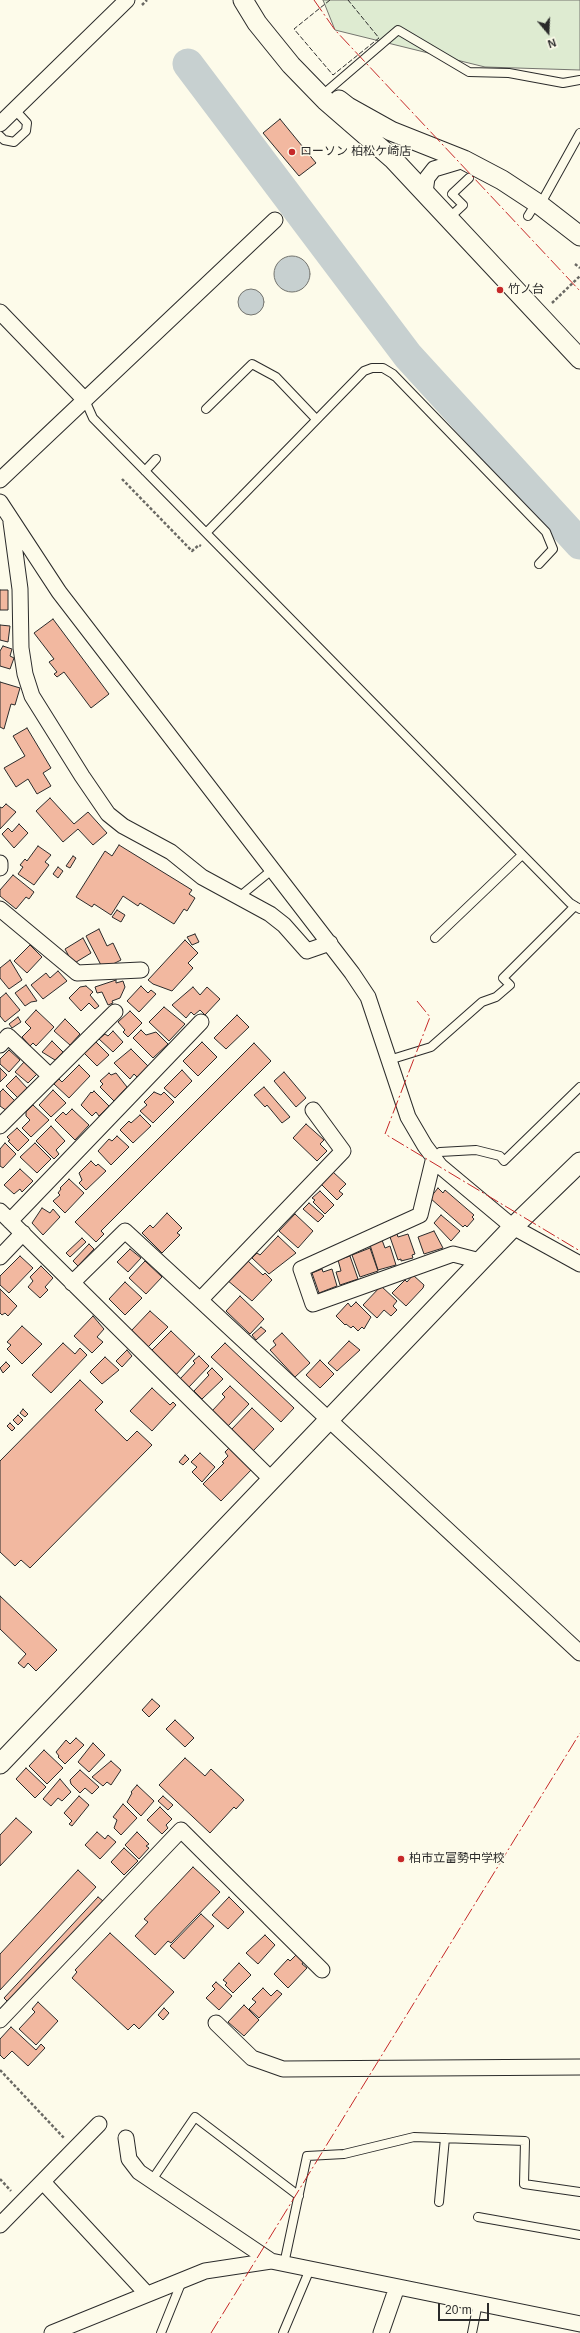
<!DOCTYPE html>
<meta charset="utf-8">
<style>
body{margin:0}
#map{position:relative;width:580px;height:2333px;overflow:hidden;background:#fdfbea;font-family:Arial,sans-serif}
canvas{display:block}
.north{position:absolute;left:528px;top:12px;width:40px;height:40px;-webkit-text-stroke:3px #fdfbea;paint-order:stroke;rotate:161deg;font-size:11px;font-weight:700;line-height:16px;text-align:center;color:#2b2b2b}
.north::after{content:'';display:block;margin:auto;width:14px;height:18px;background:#2b2b2b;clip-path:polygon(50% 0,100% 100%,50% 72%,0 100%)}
.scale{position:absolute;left:438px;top:2303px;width:51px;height:18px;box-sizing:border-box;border:2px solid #2b2b2b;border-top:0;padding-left:5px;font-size:12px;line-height:14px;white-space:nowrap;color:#2b2b2b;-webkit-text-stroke:3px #fdfbea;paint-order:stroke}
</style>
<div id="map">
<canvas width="580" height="2333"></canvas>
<div class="north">N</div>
<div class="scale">20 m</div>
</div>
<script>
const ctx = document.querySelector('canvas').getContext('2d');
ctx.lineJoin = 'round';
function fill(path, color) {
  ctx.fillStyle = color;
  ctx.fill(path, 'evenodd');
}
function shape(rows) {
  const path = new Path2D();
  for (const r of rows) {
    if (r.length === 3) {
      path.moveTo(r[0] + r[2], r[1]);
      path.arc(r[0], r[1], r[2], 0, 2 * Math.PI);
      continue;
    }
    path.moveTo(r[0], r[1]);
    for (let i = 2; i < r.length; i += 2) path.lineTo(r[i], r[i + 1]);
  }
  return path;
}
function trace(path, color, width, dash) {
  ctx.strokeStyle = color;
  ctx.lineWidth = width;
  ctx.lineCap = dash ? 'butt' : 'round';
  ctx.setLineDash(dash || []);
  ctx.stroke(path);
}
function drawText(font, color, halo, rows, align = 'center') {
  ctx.font = font + ' Arial,"Noto Sans JP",sans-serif';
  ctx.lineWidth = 3;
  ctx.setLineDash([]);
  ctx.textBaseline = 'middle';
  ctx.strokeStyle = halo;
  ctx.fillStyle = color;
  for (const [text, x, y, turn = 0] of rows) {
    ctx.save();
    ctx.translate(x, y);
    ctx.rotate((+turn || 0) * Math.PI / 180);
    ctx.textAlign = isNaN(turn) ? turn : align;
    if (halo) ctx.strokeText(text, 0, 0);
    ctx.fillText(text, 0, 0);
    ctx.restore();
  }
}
const green = shape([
 [323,0,580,0,580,70,485,67,335,30,323,0]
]);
const water = shape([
 [292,274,18],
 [251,302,13]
]);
const river = shape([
 [188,64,408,356,580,544]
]);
const building = shape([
 [280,119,316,163,299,176,263,133,280,119],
 [0,590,8,590,8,610,0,610,0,590],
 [53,619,109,694,91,708,64,672,57,677,54,674,57,672,49,662,54,659,34,633,53,619],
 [0,625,10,626,8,642,0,640,0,625],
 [3,646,12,649,10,656,14,658,10,669,0,666,0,651,3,646],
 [0,682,20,688,15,705,11,704,4,729,0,727,0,682],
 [27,728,51,768,43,773,51,786,37,794,28,779,16,787,4,768,25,756,13,736,27,728],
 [50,798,74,824,88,812,107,833,93,845,78,829,63,842,36,811,50,798],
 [6,804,16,812,0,829,0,807,2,808,6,804],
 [19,824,28,833,14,848,2,834,8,828,12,832,19,824],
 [119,845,192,890,189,894,195,898,187,911,184,909,174,924,140,903,138,906,123,896,111,915,94,904,92,907,76,897,105,851,112,856,119,845],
 [38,846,51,855,45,862,49,865,34,885,18,874,23,867,20,865,25,859,27,861,38,846],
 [73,856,76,858,70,868,66,866,73,856],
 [58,867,63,871,58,878,53,874,58,867],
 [13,875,34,892,29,899,26,897,16,909,0,896,0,890,13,875],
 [117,910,125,915,121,922,112,917,117,910],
 [99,929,107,946,113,943,121,960,103,969,86,936,99,929],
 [195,934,199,942,192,945,187,937,195,934],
 [83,938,91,953,73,964,65,949,83,938],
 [185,940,198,953,188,963,193,968,172,991,153,984,148,980,185,940],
 [30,945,42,957,27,973,14,961,30,945],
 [10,960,22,980,9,989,0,978,0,968,10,960],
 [58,971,67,981,43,999,31,985,46,973,50,978,58,971],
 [116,980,116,983,123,981,125,987,120,998,112,1001,113,1003,108,1005,102,992,97,993,95,987,116,980],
 [26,985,37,1001,31,1002,25,1006,15,993,26,985],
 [86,986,93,992,90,995,99,1006,95,1009,89,1003,81,1011,69,998,80,987,86,986],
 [141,986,148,993,151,990,156,994,139,1012,127,1001,141,986],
 [193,987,200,995,207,987,220,999,205,1015,200,1010,194,1015,191,1012,186,1018,172,1005,193,987],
 [6,993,20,1010,5,1022,0,1016,0,998,6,993],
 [164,1007,185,1024,169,1041,149,1022,164,1007],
 [36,1010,54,1027,36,1046,33,1043,30,1046,22,1037,31,1028,25,1022,36,1010],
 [130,1011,142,1023,128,1037,123,1032,125,1030,118,1022,130,1011],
 [237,1015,249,1027,226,1049,214,1038,237,1015],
 [18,1017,21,1022,12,1028,9,1024,18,1017],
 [65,1019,80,1034,70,1045,54,1031,65,1019],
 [141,1030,146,1035,156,1032,168,1044,153,1058,133,1038,141,1030],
 [113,1031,123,1042,113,1052,99,1039,105,1034,108,1036,113,1031],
 [52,1041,63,1052,55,1060,42,1052,52,1041],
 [95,1041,109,1055,97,1066,83,1052,95,1041],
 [202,1042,217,1057,198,1076,183,1061,202,1042],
 [254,1043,271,1061,101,1231,104,1234,96,1242,75,1222,254,1043],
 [131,1049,148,1066,137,1077,134,1074,130,1079,114,1063,131,1049],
 [9,1050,20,1060,9,1072,0,1064,0,1059,9,1050],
 [24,1062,37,1074,28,1083,15,1072,24,1062],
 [79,1065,90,1076,69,1098,54,1084,59,1079,62,1082,79,1065],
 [0,1068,7,1075,0,1082,0,1068],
 [182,1070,192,1081,175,1098,164,1088,182,1070],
 [284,1072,306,1098,296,1107,274,1081,284,1072],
 [109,1073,111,1075,116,1073,127,1087,114,1101,100,1087,103,1084,100,1081,109,1073],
 [16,1076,27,1088,18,1098,6,1086,16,1076],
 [264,1087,290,1117,282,1123,267,1105,265,1107,254,1095,264,1087],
 [3,1089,16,1102,7,1111,0,1106,0,1092,3,1089],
 [53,1090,66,1103,51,1117,39,1105,53,1090],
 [94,1091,109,1106,99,1116,96,1112,92,1116,81,1105,91,1092,92,1093,94,1091],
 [154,1092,161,1095,164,1092,174,1102,153,1123,140,1111,147,1105,144,1102,154,1092],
 [33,1105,49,1120,31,1137,22,1128,30,1120,26,1116,26,1112,33,1105],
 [72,1109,89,1125,75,1140,55,1120,63,1112,66,1115,72,1109],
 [140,1115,151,1126,133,1143,120,1130,129,1121,131,1123,140,1115],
 [306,1124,324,1140,320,1144,327,1151,317,1161,293,1138,306,1124],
 [51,1126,65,1141,56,1150,59,1154,54,1159,36,1141,51,1126],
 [17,1128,29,1140,18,1151,8,1141,10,1140,7,1137,17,1128],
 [117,1136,129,1147,111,1165,98,1151,109,1139,112,1141,117,1136],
 [5,1143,16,1154,3,1168,0,1166,0,1149,5,1143],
 [35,1143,51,1159,37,1173,20,1157,35,1143],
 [91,1161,96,1166,98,1164,106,1171,86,1190,79,1183,82,1180,79,1173,91,1161],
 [20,1169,33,1181,22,1192,20,1189,14,1194,4,1185,20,1169],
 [333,1172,346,1184,339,1191,343,1194,337,1200,321,1184,333,1172],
 [69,1179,84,1193,65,1213,53,1201,60,1195,58,1193,61,1189,60,1188,69,1179],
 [438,1188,443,1193,445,1190,474,1215,472,1217,474,1219,467,1227,465,1225,463,1227,430,1198,438,1188],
 [320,1191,334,1205,325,1214,313,1202,315,1200,312,1198,320,1191],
 [309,1203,324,1216,318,1222,303,1209,309,1203],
 [42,1208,50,1213,53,1209,60,1217,43,1235,32,1223,42,1208],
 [167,1213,182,1228,177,1233,180,1235,162,1253,142,1233,150,1225,153,1228,167,1213],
 [295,1214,313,1231,298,1248,279,1231,295,1214],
 [441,1215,460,1231,451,1241,434,1223,441,1215],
 [434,1231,443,1248,424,1254,418,1237,434,1231],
 [397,1234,398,1237,408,1234,415,1254,412,1255,413,1258,401,1261,401,1259,398,1260,390,1237,397,1234],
 [278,1236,296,1253,269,1274,252,1258,257,1253,260,1255,278,1236],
 [82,1238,86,1242,70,1257,66,1253,82,1238],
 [382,1240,385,1248,390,1246,396,1265,378,1270,370,1245,382,1240],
 [89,1244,94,1249,78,1266,73,1261,89,1244],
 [370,1248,378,1271,360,1277,352,1255,370,1248],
 [130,1249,141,1258,128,1272,117,1262,130,1249],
 [20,1256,33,1268,9,1293,0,1285,0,1276,20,1256],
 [350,1256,358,1279,340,1285,336,1272,341,1271,338,1260,350,1256],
 [145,1261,162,1277,146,1294,129,1278,145,1261],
 [248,1261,263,1275,265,1273,272,1280,252,1301,227,1280,248,1261],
 [41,1266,53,1278,45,1287,48,1290,40,1298,28,1287,33,1281,30,1277,41,1266],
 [322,1269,323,1272,332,1269,337,1286,319,1293,312,1273,322,1269],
 [413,1275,424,1285,423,1288,406,1306,392,1293,405,1280,407,1282,413,1275],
 [125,1282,142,1298,125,1315,109,1299,125,1282],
 [381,1286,397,1301,393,1306,397,1310,391,1316,384,1310,377,1318,363,1305,381,1286],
 [0,1289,17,1306,8,1316,5,1313,2,1315,0,1313,0,1289],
 [240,1296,264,1319,250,1334,226,1311,240,1296],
 [356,1302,371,1317,364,1329,362,1327,358,1331,353,1326,351,1328,346,1324,345,1325,336,1316,348,1303,351,1307,356,1302],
 [150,1311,168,1327,148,1347,131,1331,150,1311],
 [93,1316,104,1329,97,1337,103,1342,92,1353,74,1336,93,1316],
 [22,1326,42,1344,22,1364,7,1349,11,1345,7,1342,22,1326],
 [261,1327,266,1331,256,1340,252,1335,261,1327],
 [171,1331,195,1354,175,1376,150,1352,171,1331],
 [282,1333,310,1363,295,1377,270,1350,276,1345,273,1341,282,1333],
 [349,1341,360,1350,337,1371,328,1363,349,1341],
 [63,1343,75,1354,80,1348,87,1355,51,1393,32,1375,63,1343],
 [225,1343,294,1408,281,1422,211,1357,225,1343],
 [127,1350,132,1356,122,1367,116,1361,127,1350],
 [199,1356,209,1366,189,1387,180,1379,195,1363,193,1361,199,1356],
 [105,1357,119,1370,102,1384,90,1372,105,1357],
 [320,1360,334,1374,320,1388,306,1375,320,1360],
 [6,1362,10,1366,3,1373,0,1368,6,1362],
 [212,1368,223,1379,202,1399,194,1391,209,1375,207,1373,212,1368],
 [80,1380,103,1402,95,1410,127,1441,137,1431,152,1445,30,1568,21,1560,15,1566,0,1552,0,1461,80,1380],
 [230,1386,249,1404,228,1426,212,1411,225,1397,222,1394,230,1386],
 [152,1388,170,1405,173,1402,176,1405,152,1431,130,1411,152,1388],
 [252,1408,274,1429,253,1451,231,1430,252,1408],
 [23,1409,28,1414,25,1417,20,1413,23,1409],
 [18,1415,23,1420,18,1425,13,1420,18,1415],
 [10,1423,15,1428,12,1431,7,1426,10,1423],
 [229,1448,252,1469,221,1501,203,1484,224,1463,222,1462,228,1456,225,1452,229,1448],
 [200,1453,215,1467,202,1482,192,1472,197,1467,191,1462,200,1453],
 [185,1455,189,1459,183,1465,179,1462,185,1455],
 [0,1596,57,1650,36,1671,28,1663,24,1668,18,1663,26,1654,0,1629,0,1596],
 [152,1699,160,1706,149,1717,142,1710,152,1699],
 [175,1720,194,1738,185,1747,166,1729,175,1720],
 [76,1738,84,1745,65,1764,58,1757,59,1756,56,1752,66,1740,70,1744,76,1738],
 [93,1743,105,1755,89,1772,78,1762,93,1743],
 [44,1750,63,1768,47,1784,29,1766,44,1750],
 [185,1758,205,1776,211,1769,244,1800,236,1809,234,1807,210,1833,159,1785,185,1758],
 [111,1761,121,1770,111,1785,107,1782,103,1786,92,1777,111,1761],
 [26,1768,46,1787,35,1798,16,1779,26,1768],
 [80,1770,99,1787,92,1794,85,1788,80,1793,71,1784,70,1780,80,1770],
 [60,1779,71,1792,62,1801,58,1798,51,1806,43,1799,60,1779],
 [137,1785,154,1801,141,1816,127,1802,132,1793,131,1792,137,1785],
 [79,1796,89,1805,72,1826,69,1824,72,1821,64,1813,79,1796],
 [163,1796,173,1805,168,1810,158,1801,163,1796],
 [123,1804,137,1818,121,1835,114,1828,117,1820,113,1817,123,1804],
 [160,1807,172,1819,166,1825,168,1828,162,1834,147,1820,160,1807],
 [16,1818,32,1832,0,1866,0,1835,16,1818],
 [97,1832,105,1839,108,1835,116,1842,100,1859,85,1845,97,1832],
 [137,1832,149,1844,146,1846,149,1848,139,1859,125,1845,137,1832],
 [124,1848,138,1861,124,1875,111,1862,124,1848],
 [193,1867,220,1892,171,1943,168,1941,155,1955,135,1936,148,1922,144,1919,193,1867],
 [78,1870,96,1887,0,1990,0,1954,78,1870],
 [98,1897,103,1901,8,2002,4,1998,98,1897],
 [229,1897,244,1912,228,1929,212,1915,229,1897],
 [201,1914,214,1926,184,1959,170,1946,201,1914],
 [110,1933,174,1992,139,2029,134,2024,128,2030,72,1978,77,1972,75,1970,110,1933],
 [265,1935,275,1945,258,1964,246,1953,265,1935],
 [297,1954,304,1961,302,1964,307,1968,288,1988,274,1974,288,1959,290,1961,297,1954],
 [239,1963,251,1975,233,1993,225,1985,227,1983,223,1980,239,1963],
 [216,1982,232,1996,219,2010,206,1998,215,1989,212,1986,216,1982],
 [263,1988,271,1996,277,1990,282,1994,259,2018,249,2009,256,2002,252,1999,263,1988],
 [38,2002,58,2021,36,2045,19,2029,35,2012,32,2009,38,2002],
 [244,2005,259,2020,244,2036,228,2022,244,2005],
 [164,2008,169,2013,163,2020,158,2015,164,2008],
 [11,2027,36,2050,41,2044,45,2048,28,2066,12,2051,4,2059,0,2055,0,2039,11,2027]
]);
const path = shape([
 [142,5,147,0],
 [575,264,580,268],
 [552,303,580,276],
 [122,479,192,551,199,545,201,546],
 [0,2070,64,2138],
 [0,2179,11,2191]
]);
const service = shape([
 [327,91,398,30,469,72,509,73,563,83,580,80],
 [0,136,4,140,14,142,26,131,27,123,15,110],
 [540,205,580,133],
 [528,216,536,203],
 [449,218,463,205,452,194,469,178],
 [85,400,93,418,570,903,580,909],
 [206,409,252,364,276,377,316,419],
 [145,471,156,459],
 [206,533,364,371,372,368,383,368,393,374,546,532,553,549,539,564],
 [239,897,273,869],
 [435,938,522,855],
 [389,1060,431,1047,482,1002,496,997,510,985,503,978,575,906],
 [434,1157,440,1152,476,1150,500,1156,504,1161,580,1087],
 [152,2180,195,2117,299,2196],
 [439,2202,445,2138],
 [478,2217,580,2235],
 [284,2264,307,2156,344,2154,414,2137,525,2141,524,2184,580,2192],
 [161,2333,182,2281],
 [283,2333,310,2269],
 [472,2333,478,2303]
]);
const minor = shape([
 [0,124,127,0],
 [425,192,427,178,434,169,464,160],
 [0,312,85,400],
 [0,480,275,220],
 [0,502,59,592,352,973,368,997,408,1117,425,1146,440,1166,513,1227,580,1264],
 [11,522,20,589,21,648,25,674,32,696,82,776,108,814,123,826,171,852,202,877,270,914,284,925,307,951,330,943],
 [0,863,0,868],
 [0,909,77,973,141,970],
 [0,1045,8,1036,50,1076],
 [313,1110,343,1151,200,1300,580,1653],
 [0,1126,115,1012],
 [434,1157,420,1215,301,1269,313,1304,453,1254,480,1261],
 [0,1211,272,1480],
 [10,1221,201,1022],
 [0,1257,23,1233],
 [72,1283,125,1231,200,1300],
 [0,2020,181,1830,322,1970],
 [216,2023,252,2058,283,2069,580,2067],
 [126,2138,129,2159,139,2172,271,2261],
 [43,2182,147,2294],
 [0,2225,99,2124],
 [52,2333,205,2271,271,2261,580,2324],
 [381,2333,397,2287]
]);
const tertiary = shape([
 [243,0,257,23,291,65,325,100,393,159,580,359],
 [339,100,348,107,391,131,464,160,502,180,540,205,580,236],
 [0,1764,513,1227,580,1162]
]);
const fence = shape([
 [330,0,294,29,333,75,379,38,348,0]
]);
const power = shape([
 [314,0,335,30,580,291],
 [417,1001,430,1017,385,1134,580,1251],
 [211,2333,580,1733]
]);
const markers = [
 [292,152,4,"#c62828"],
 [500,290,4,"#c62828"],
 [401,1859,4,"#c62828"]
];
const poiNames = [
 ["ローソン 柏松ケ崎店",300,152],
 ["竹ノ台",508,290],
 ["柏市立富勢中学校",409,1859]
];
fill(green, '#deebd1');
trace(green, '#74746e', 1);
fill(water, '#c7d0d0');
trace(water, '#74746e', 1);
trace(river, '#c7d0d0', 31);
fill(building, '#f2b8a0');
trace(building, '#2b2b2b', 1);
trace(service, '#2b2b2b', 10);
trace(minor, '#2b2b2b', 17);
trace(tertiary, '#2b2b2b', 21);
trace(path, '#6a6964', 2.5, [3, 2]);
trace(service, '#fdfbea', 8);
trace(minor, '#fdfbea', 15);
trace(tertiary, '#fdfbea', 19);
trace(fence, '#2b2b2b', 1, [5, 2]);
trace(power, '#c62828', 1, [14, 3, 2, 3]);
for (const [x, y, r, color] of markers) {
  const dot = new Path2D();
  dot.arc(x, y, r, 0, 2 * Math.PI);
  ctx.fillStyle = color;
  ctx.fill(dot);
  trace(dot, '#fdfbea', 1.5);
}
drawText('12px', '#2b2b2b', '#fdfbea', poiNames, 'left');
</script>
